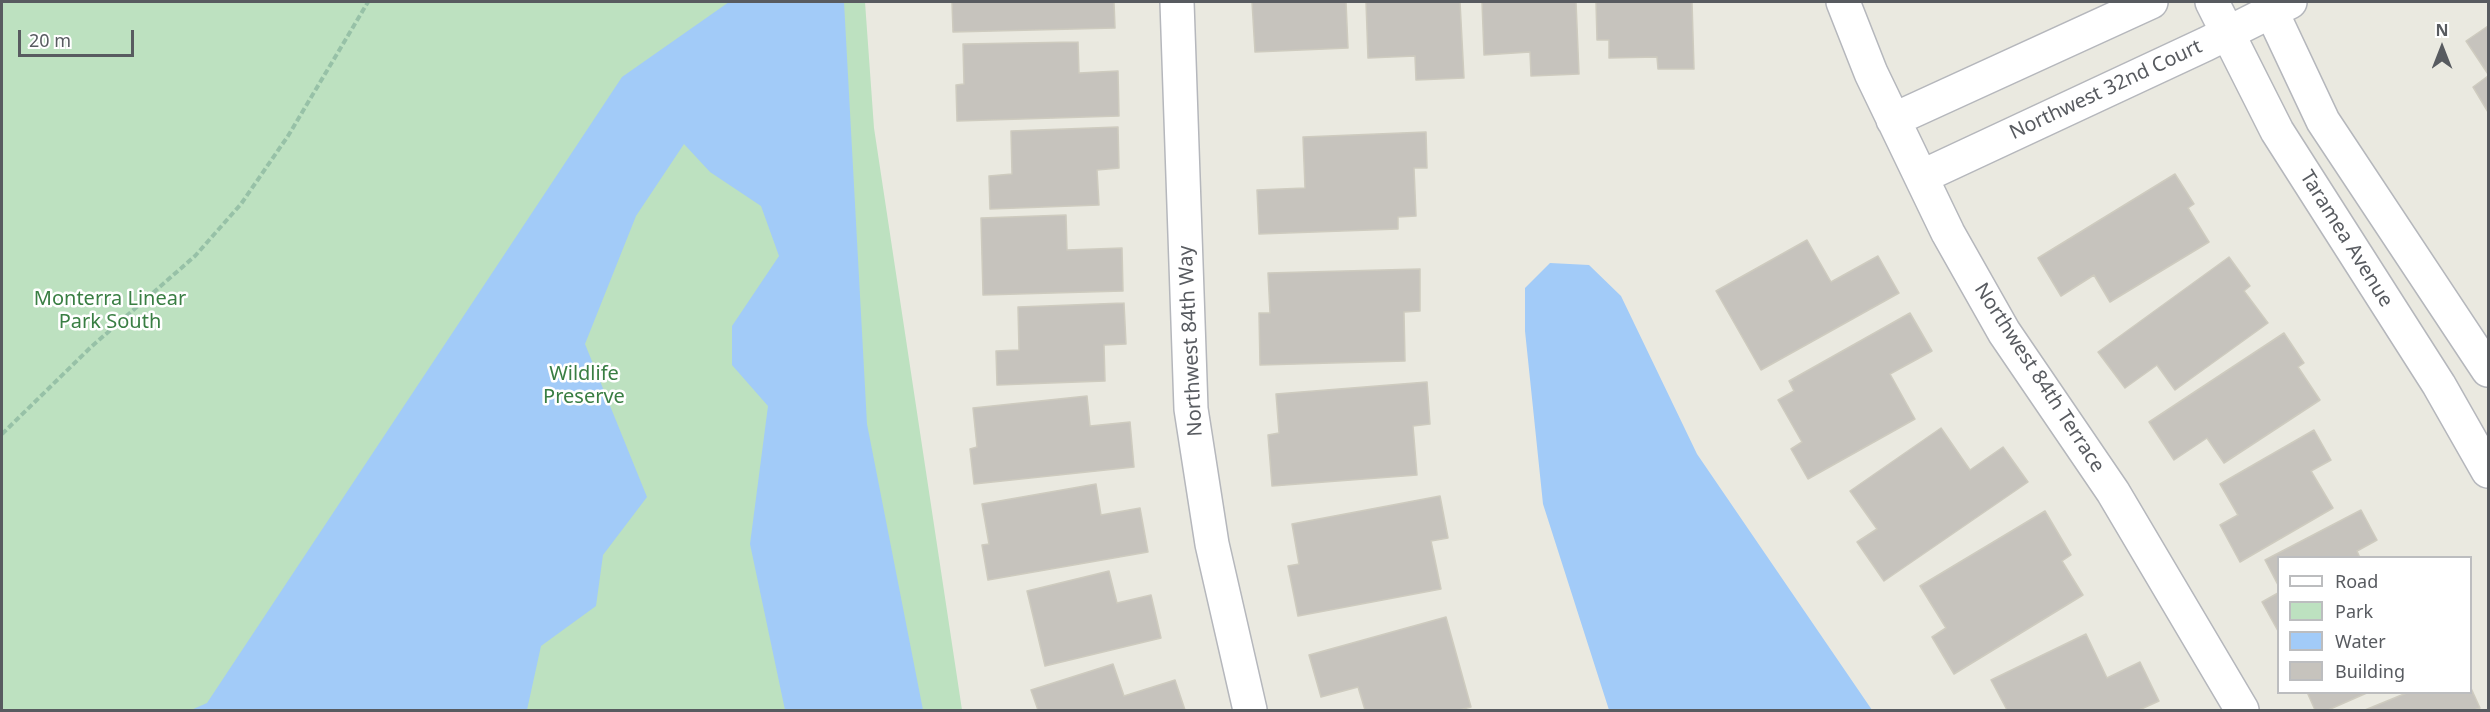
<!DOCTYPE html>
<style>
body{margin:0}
#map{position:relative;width:2490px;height:712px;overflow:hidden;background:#eae9e0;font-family:"Noto Sans",sans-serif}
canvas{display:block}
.frame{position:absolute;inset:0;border:3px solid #585b60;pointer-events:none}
.legend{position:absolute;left:2277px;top:556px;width:195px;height:138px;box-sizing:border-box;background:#fff;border:2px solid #bcbdbf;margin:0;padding:8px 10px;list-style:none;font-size:18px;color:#585b60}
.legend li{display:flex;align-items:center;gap:12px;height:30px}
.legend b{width:30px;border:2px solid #bcbdbf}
.north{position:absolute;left:2412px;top:18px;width:60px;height:60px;-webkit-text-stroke:4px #fff;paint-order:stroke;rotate:0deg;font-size:16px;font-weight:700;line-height:24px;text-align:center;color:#585b60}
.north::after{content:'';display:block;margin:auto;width:21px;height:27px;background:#585b60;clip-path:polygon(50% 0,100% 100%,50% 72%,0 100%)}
.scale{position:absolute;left:18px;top:30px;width:116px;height:27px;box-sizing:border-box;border:3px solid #585b60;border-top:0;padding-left:8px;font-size:18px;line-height:21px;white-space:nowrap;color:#585b60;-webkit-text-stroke:4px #fff;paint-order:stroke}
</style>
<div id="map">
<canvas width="2490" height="712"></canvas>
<div class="frame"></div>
<ul class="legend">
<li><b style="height:8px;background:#fff"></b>Road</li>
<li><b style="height:16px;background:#bde1c0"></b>Park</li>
<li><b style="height:16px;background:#a2cbf8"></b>Water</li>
<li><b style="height:16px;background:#c6c3bd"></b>Building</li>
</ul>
<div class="north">N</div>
<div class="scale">20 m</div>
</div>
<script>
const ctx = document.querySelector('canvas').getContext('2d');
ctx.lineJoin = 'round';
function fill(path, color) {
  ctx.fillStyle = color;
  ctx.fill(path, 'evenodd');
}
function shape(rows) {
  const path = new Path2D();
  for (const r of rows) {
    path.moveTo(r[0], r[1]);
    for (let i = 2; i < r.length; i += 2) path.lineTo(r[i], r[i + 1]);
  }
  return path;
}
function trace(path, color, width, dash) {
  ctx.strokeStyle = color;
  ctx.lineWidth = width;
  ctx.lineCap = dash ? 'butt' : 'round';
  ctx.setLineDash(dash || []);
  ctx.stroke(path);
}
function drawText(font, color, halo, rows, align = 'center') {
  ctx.font = font + ' "Noto Sans",sans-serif';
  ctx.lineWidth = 5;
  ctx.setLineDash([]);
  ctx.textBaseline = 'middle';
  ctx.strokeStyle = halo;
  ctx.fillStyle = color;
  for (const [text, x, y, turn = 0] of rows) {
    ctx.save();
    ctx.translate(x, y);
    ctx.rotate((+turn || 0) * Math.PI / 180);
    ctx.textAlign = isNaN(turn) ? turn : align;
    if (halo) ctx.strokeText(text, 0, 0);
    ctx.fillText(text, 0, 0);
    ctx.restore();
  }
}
const green = shape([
 [2,2,865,2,874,128,962,710,2,710]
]);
const water = shape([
 [729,2,844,2,867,424,923,710,785,710,750,544,768,406,732,365,732,326,779,256,761,206,710,172,684,144,636,216,585,344,647,497,603,555,596,606,541,646,527,710,191,710,207,703,622,77],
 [1550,263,1589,265,1621,296,1697,454,1872,710,1609,710,1543,504,1525,331,1525,288]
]);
const building = shape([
 [952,2,1114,2,1115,28,953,32,952,2],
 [1252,2,1346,2,1348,48,1255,52,1252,2],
 [1366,2,1460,2,1464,78,1416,80,1415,56,1368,58,1366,2],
 [1482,2,1576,2,1579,74,1531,76,1530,52,1484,55,1482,2],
 [1596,2,1692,2,1694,69,1658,69,1657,57,1609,58,1609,40,1597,40,1596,2],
 [2488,26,2488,74,2466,41,2488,26],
 [1078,42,1079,73,1118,71,1119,116,957,121,956,85,964,84,963,44,1078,42],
 [2488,76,2488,112,2473,87,2488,76],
 [1118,127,1119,168,1097,170,1099,205,990,209,989,176,1012,174,1011,131,1118,127],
 [1426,132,1427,168,1414,168,1416,216,1398,217,1398,229,1259,234,1257,190,1305,188,1303,137,1426,132],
 [2175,174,2194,204,2188,208,2209,242,2110,302,2094,275,2061,296,2038,258,2175,174],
 [1066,215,1067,250,1122,248,1123,291,983,295,981,218,1066,215],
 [1807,240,1831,282,1878,256,1899,293,1761,370,1716,291,1807,240],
 [2229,257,2250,286,2244,291,2268,323,2175,390,2157,365,2125,388,2098,352,2229,257],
 [1420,269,1420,311,1404,312,1405,361,1260,365,1259,313,1270,313,1268,273,1420,269],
 [1124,303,1126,344,1104,345,1105,381,997,385,996,351,1019,350,1018,307,1124,303],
 [1910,313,1932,351,1890,374,1915,419,1808,479,1791,449,1802,442,1778,400,1794,391,1789,381,1910,313],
 [2284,333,2304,363,2298,367,2320,400,2224,463,2207,438,2174,460,2149,422,2284,333],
 [1427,382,1430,424,1413,426,1417,475,1272,486,1268,435,1279,433,1276,394,1427,382],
 [1087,396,1090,426,1130,422,1134,467,974,484,970,449,977,447,973,408,1087,396],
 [1941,428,1970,470,2003,447,2028,482,1884,581,1857,542,1877,529,1850,491,1941,428],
 [2314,430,2331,460,2311,471,2333,508,2240,562,2220,525,2238,515,2220,484,2314,430],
 [1096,484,1101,515,1140,508,1148,552,988,580,982,545,989,544,982,504,1096,484],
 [1440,496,1448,538,1431,541,1441,589,1298,616,1288,566,1299,564,1292,524,1440,496],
 [2361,510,2377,540,2357,551,2360,558,2278,558,2278,585,2265,560,2361,510],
 [2045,511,2071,555,2062,561,2083,595,1954,674,1932,637,1946,628,1920,586,2045,511],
 [1109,571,1117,603,1151,595,1161,638,1045,666,1027,591,1109,571],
 [2278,593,2278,631,2262,602,2278,593],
 [1446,617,1471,707,1459,710,1365,710,1358,687,1321,697,1309,655,1446,617],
 [2086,634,2107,678,2140,662,2159,701,2139,710,2007,710,1991,680,2086,634],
 [1113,664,1124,696,1175,680,1185,710,1038,710,1031,690,1113,664],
 [2470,686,2480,708,2474,710,2365,710,2409,692,2470,692,2470,686],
 [2307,692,2369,692,2328,710,2315,710,2307,692]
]);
const path = shape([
 [2,434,91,347,195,256,241,204,288,136,368,2]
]);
const minor = shape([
 [1177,2,1191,409,1212,544,1250,710],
 [1843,2,1871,73,1948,233,2004,332,2113,492,2242,710],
 [2212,2,2277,131,2439,385,2488,471],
 [2267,2,2323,121,2488,370],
 [1893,120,2151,2],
 [1921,177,2206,44,2290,2]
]);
const streetNames = [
 ["Northwest 32nd Court",2106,90,-25],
 ["Taramea Avenue",2346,239,58],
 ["Northwest 84th Way",1191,341,-93],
 ["Northwest 84th Terrace",2039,378,57]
];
const parkNames = [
 ["Monterra Linear",110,299],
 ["Park South",110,322],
 ["Wildlife",584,374],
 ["Preserve",584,397]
];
fill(green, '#bde1c0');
fill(water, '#a2cbf8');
fill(building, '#c6c3bd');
trace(building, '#cecbbf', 1.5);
trace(minor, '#b5b7bc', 36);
trace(path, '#97c1a7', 4, [6, 3]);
trace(minor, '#fff', 33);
drawText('20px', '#585b60', '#fff', streetNames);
drawText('20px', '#397e43', '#fff', parkNames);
</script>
